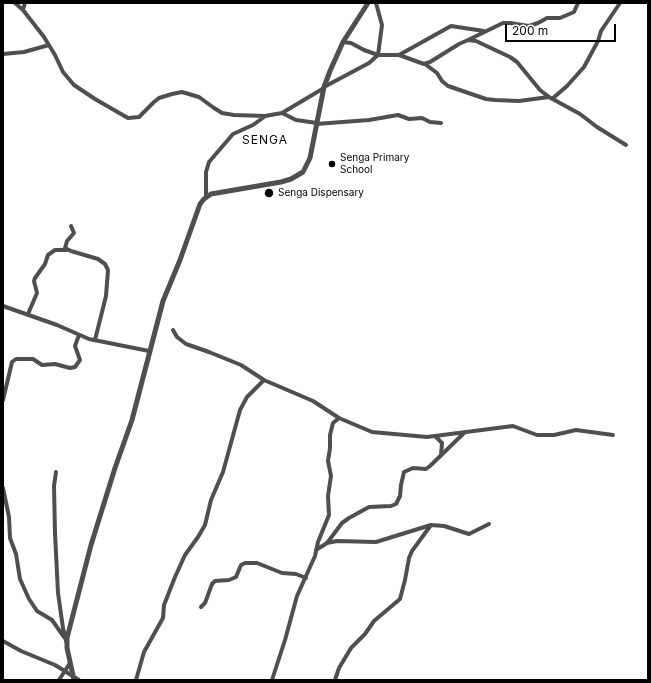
<!DOCTYPE html>
<style>
body{margin:0}
#map{position:relative;width:651px;height:683px;overflow:hidden;background:#fff;font-family:Inter,sans-serif}
canvas{display:block}
.frame{position:absolute;inset:0;border:4px solid #000;pointer-events:none}
.scale{position:absolute;left:505px;top:24px;width:111px;height:18px;box-sizing:border-box;border:2px solid #000;border-top:0;padding-left:5px;font-size:12px;line-height:14px;white-space:nowrap;color:#000;-webkit-text-stroke:3px #fff;paint-order:stroke}
</style>
<div id="map">
<canvas width="651" height="683"></canvas>
<div class="frame"></div>
<div class="scale">200 m</div>
</div>
<script>
const ctx = document.querySelector('canvas').getContext('2d');
ctx.lineJoin = 'round';
function shape(rows) {
  const path = new Path2D();
  for (const r of rows) {
    path.moveTo(r[0], r[1]);
    for (let i = 2; i < r.length; i += 2) path.lineTo(r[i], r[i + 1]);
  }
  return path;
}
function trace(path, color, width, dash) {
  ctx.strokeStyle = color;
  ctx.lineWidth = width;
  ctx.lineCap = dash ? 'butt' : 'round';
  ctx.setLineDash(dash || []);
  ctx.stroke(path);
}
function drawText(font, color, halo, rows, align = 'center') {
  ctx.font = font + ' Inter,sans-serif';
  ctx.lineWidth = 3;
  ctx.setLineDash([]);
  ctx.textBaseline = 'middle';
  ctx.strokeStyle = halo;
  ctx.fillStyle = color;
  for (const [text, x, y, turn = 0] of rows) {
    ctx.save();
    ctx.translate(x, y);
    ctx.rotate((+turn || 0) * Math.PI / 180);
    ctx.textAlign = isNaN(turn) ? turn : align;
    if (halo) ctx.strokeText(text, 0, 0);
    ctx.fillText(text, 0, 0);
    ctx.restore();
  }
}
const minor = shape([
 [15,3,23,10,44,37,55,55,63,72,74,85,95,99,128,118,139,117,154,102,159,98,172,94,182,92,199,97,214,108,222,113,234,115,265,116,282,113,324,88],
 [23,10,25,3],
 [468,40,503,23,510,23,529,26,538,23,547,18,560,18,574,12,578,3],
 [343,42,351,43,364,50,378,55,399,55,424,64,430,62,459,44,468,40,476,41,510,57,517,62,540,90,549,97,580,114,597,127,626,145],
 [3,54,24,52,49,45],
 [399,55,451,26,484,31],
 [425,64,437,73,442,81,448,86,486,99,495,100,519,101,549,97],
 [324,87,369,63,378,55,382,25,376,3],
 [552,99,567,86,584,67,598,41,601,31,620,3],
 [282,113,296,120,317,123],
 [316,124,369,120,398,115,409,119,422,118,430,122,441,123],
 [206,197,206,172,209,162,233,134,253,125,264,117],
 [71,226,74,233,67,241,65,248,71,251,98,259,105,264,108,270,106,296,95,340],
 [3,306,57,325,89,339,149,351],
 [28,314,37,293,34,281,35,278,45,264,48,255,55,250,67,250],
 [173,330,177,337,186,344,209,352,241,365,264,380,313,401,339,418,372,432,427,437,513,426,537,435,554,435,576,430,613,435],
 [3,400,12,362,16,359,33,359,42,365,55,364,70,368,75,367,80,360,75,346,79,335],
 [435,436,442,443,441,455],
 [56,472,54,486,55,533,58,593,63,628,66,641],
 [3,488,9,517,10,538,16,554,20,579,29,599,37,611,52,620,64,637],
 [327,543,342,523,349,518,369,507,391,506,396,504,400,496,401,485,404,472,413,468,426,469,430,466,464,433],
 [316,550,327,543,337,541,376,542,431,525,444,526,469,534,489,524],
 [201,607,205,603,212,584,215,581,229,580,236,577,241,565,245,563,257,563,282,573,296,574,306,578],
 [3,641,21,651,55,665,79,680],
 [59,680,70,663],
 [136,680,144,652,163,618,164,605,175,577,185,555,198,537,205,525,211,500,223,472,240,410,247,397,264,380],
 [272,680,285,640,297,596,315,556,318,542,329,515,328,496,331,476,328,461,330,448,330,435,333,423,339,418],
 [335,680,339,668,351,648,365,634,374,621,400,599,405,580,409,558,412,551,431,525]
]);
const tertiary = shape([
 [74,680,67,648,67,638,91,545,115,468,132,420,163,301,180,260,200,204,204,199,211,194,281,182,291,179,303,172,310,158,324,87,330,71,343,42,368,3]
]);
const markers = [
 [332,164,4,"#000"],
 [269,193,5,"#000"]
];
const poiNames = [
 ["Senga Primary",340,158],
 ["School",340,170],
 ["Senga Dispensary",278,193]
];
const quarterNames = [
 ["SENGA",265,140]
];
trace(minor, '#4f4f4f', 4);
trace(tertiary, '#4f4f4f', 5);
for (const [x, y, r, color] of markers) {
  const dot = new Path2D();
  dot.arc(x, y, r, 0, 2 * Math.PI);
  ctx.fillStyle = color;
  ctx.fill(dot);
  trace(dot, '#fff', 1.5);
}
drawText('10px', '#000', '#fff', poiNames, 'left');
ctx.letterSpacing = '1px';
drawText('12px', '#000', '#fff', quarterNames);
ctx.letterSpacing = '0px';
</script>
